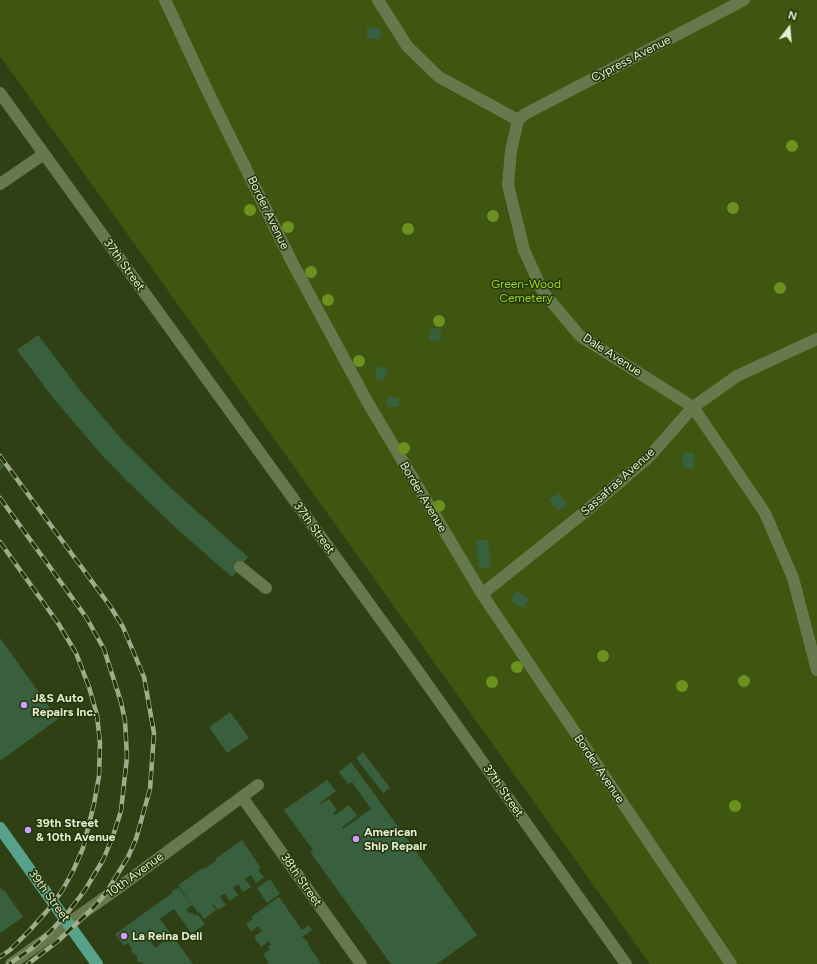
<!DOCTYPE html>
<style>
body{margin:0}
#map{position:relative;width:817px;height:964px;overflow:hidden;background:#2f4014;font-family:Figtree,sans-serif}
canvas{display:block}
.north{position:absolute;left:769px;top:8px;width:40px;height:40px;-webkit-text-stroke:3px #253508;paint-order:stroke;rotate:16deg;font-size:11px;font-weight:700;line-height:16px;text-align:center;color:#e2eed5}
.north::after{content:'';display:block;margin:auto;width:14px;height:18px;background:#e2eed5;clip-path:polygon(50% 0,100% 100%,50% 72%,0 100%)}
</style>
<div id="map">
<canvas width="817" height="964"></canvas>
<div class="north">N</div>
</div>
<script>
const ctx = document.querySelector('canvas').getContext('2d');
ctx.lineJoin = 'round';
function fill(path, color) {
  ctx.fillStyle = color;
  ctx.fill(path, 'evenodd');
}
function shape(rows) {
  const path = new Path2D();
  for (const r of rows) {
    path.moveTo(r[0], r[1]);
    for (let i = 2; i < r.length; i += 2) path.lineTo(r[i], r[i + 1]);
  }
  return path;
}
function trace(path, color, width, dash) {
  ctx.strokeStyle = color;
  ctx.lineWidth = width;
  ctx.lineCap = dash ? 'butt' : 'round';
  ctx.setLineDash(dash || []);
  ctx.stroke(path);
}
function drawText(font, color, halo, rows, align = 'center') {
  ctx.font = font + ' Figtree,sans-serif';
  ctx.lineWidth = 3;
  ctx.setLineDash([]);
  ctx.textBaseline = 'middle';
  ctx.strokeStyle = halo;
  ctx.fillStyle = color;
  for (const [text, x, y, turn = 0] of rows) {
    ctx.save();
    ctx.translate(x, y);
    ctx.rotate((+turn || 0) * Math.PI / 180);
    ctx.textAlign = isNaN(turn) ? turn : align;
    if (halo) ctx.strokeText(text, 0, 0);
    ctx.fillText(text, 0, 0);
    ctx.restore();
  }
}
const green = shape([
 [0,0,817,0,817,964,650,964,0,56]
]);
const building = shape([
 [367,27,381,28,380,39,367,39],
 [431,328,441,329,440,341,429,340],
 [38,335,79,389,123,441,172,489,248,557,232,577,178,530,125,479,101,454,54,399,17,350],
 [377,366,388,369,384,381,374,378],
 [387,397,399,397,399,407,387,407],
 [683,453,694,453,694,469,683,468],
 [0,462,4,467,0,470],
 [559,493,567,505,558,511,549,500],
 [488,540,491,567,479,568,476,541],
 [516,591,529,598,524,608,510,600],
 [0,638,58,719,0,761],
 [230,712,249,738,227,753,209,727],
 [363,752,390,788,383,793,356,758],
 [351,762,477,935,437,964,391,964,310,852,313,850,284,810,327,780,336,791,320,803,321,804,329,799,337,810,333,813,335,815,349,805,357,816,342,827,343,829,371,809,352,782,348,784,339,772],
 [242,840,261,868,258,870,264,877,256,883,251,875,245,879,251,887,243,892,238,884,233,888,238,895,230,901,225,894,222,895,220,897,226,905,218,910,212,903,211,903,216,910,204,919,199,912,198,913,178,885,203,868,204,869,216,861,215,859],
 [270,879,280,894,267,903,257,888],
 [0,887,3,891,4,890,23,917,0,933],
 [179,888,192,905,186,909,190,914,192,912,195,916,197,914,205,924,192,934,174,909,160,919,193,964,143,964,141,962,139,962,137,960,137,956,131,952,132,949,128,943,124,946,115,934,171,894,173,890],
 [159,936,163,942,155,948,151,942],
 [279,897,302,930,309,925,312,930,302,937,307,941,309,946,321,964,268,964,269,963,263,954,270,950,268,947,271,944,269,941,261,947,254,937,262,931,258,926,251,932,246,924,253,919,251,917]
]);
const minor = shape([
 [165,0,209,94,292,262,368,403,482,594,731,964],
 [378,0,407,46,439,77,518,120,511,151,508,185,524,250,543,292,580,336,693,407,765,513,793,578,817,670],
 [0,93,415,667,626,964],
 [518,120,525,114,744,0],
 [0,184,44,154],
 [240,567,266,588],
 [482,594,586,511,649,457,693,407,737,376,817,339],
 [242,797,361,964],
 [11,964,121,886,258,785]
]);
const major = shape([
 [0,828,97,964]
]);
const rail = shape([
 [0,456,110,606,123,627,144,677,154,733,150,789,136,839,128,857,106,893,93,908,58,941,28,964],
 [0,498,86,617,104,649,121,702,125,721,127,757,121,811,113,836,103,860,85,890,69,911,50,932,31,949,9,964],
 [0,542,58,623,76,653,89,687,97,715,100,743,99,776,94,804,83,848,73,871,62,891,47,911,30,930,10,950,0,957]
]);
const trees = [
 [792,146],
 [733,208],
 [250,210],
 [493,216],
 [288,227],
 [408,229],
 [311,272],
 [780,288],
 [328,300],
 [439,321],
 [359,361],
 [404,448],
 [439,506],
 [603,656],
 [517,667],
 [744,681],
 [492,682],
 [682,686],
 [735,806]
];
const markers = [
 [24,705,4,"#d09dff"],
 [28,830,4,"#d09dff"],
 [356,839,4,"#d09dff"],
 [124,936,4,"#d09dff"]
];
const streetNames = [
 ["Cypress Avenue",631,59,-27],
 ["Border Avenue",268,213,64],
 ["37th Street",124,265,54],
 ["Dale Avenue",612,355,33],
 ["Sassafras Avenue",618,482,-42],
 ["Border Avenue",423,497,59],
 ["37th Street",314,528,54],
 ["Border Avenue",599,769,56],
 ["37th Street",503,791,55],
 ["10th Avenue",135,875,-36],
 ["38th Street",301,880,55],
 ["39th Street",49,896,54]
];
const parkNames = [
 ["Green-Wood",526,284],
 ["Cemetery",526,298]
];
const poiNames = [
 ["J&S Auto",32,698],
 ["Repairs Inc.",32,712],
 ["39th Street",36,823],
 ["& 10th Avenue",36,837],
 ["American",364,832],
 ["Ship Repair",364,846],
 ["La Reina Deli",132,936]
];
fill(green, '#3e560f');
fill(building, '#39603e');
trace(minor, '#66794c', 12);
trace(major, '#56a28a', 12);
trace(rail, '#9fac8c', 4.5);
trace(rail, '#253508', 3, [9]);
ctx.fillStyle = '#6b921f';
for (const [x, y] of trees) {
  ctx.beginPath();
  ctx.arc(x, y, 6, 0, 2 * Math.PI);
  ctx.fill();
}
for (const [x, y, r, color] of markers) {
  const dot = new Path2D();
  dot.arc(x, y, r, 0, 2 * Math.PI);
  ctx.fillStyle = color;
  ctx.fill(dot);
  trace(dot, '#253508', 1.5);
}
drawText('12px', '#e2eed5', '#253508', streetNames);
drawText('12px', '#9cd628', '#253508', parkNames);
drawText('bold 12px', '#e2eed5', '#253508', poiNames, 'left');
</script>
